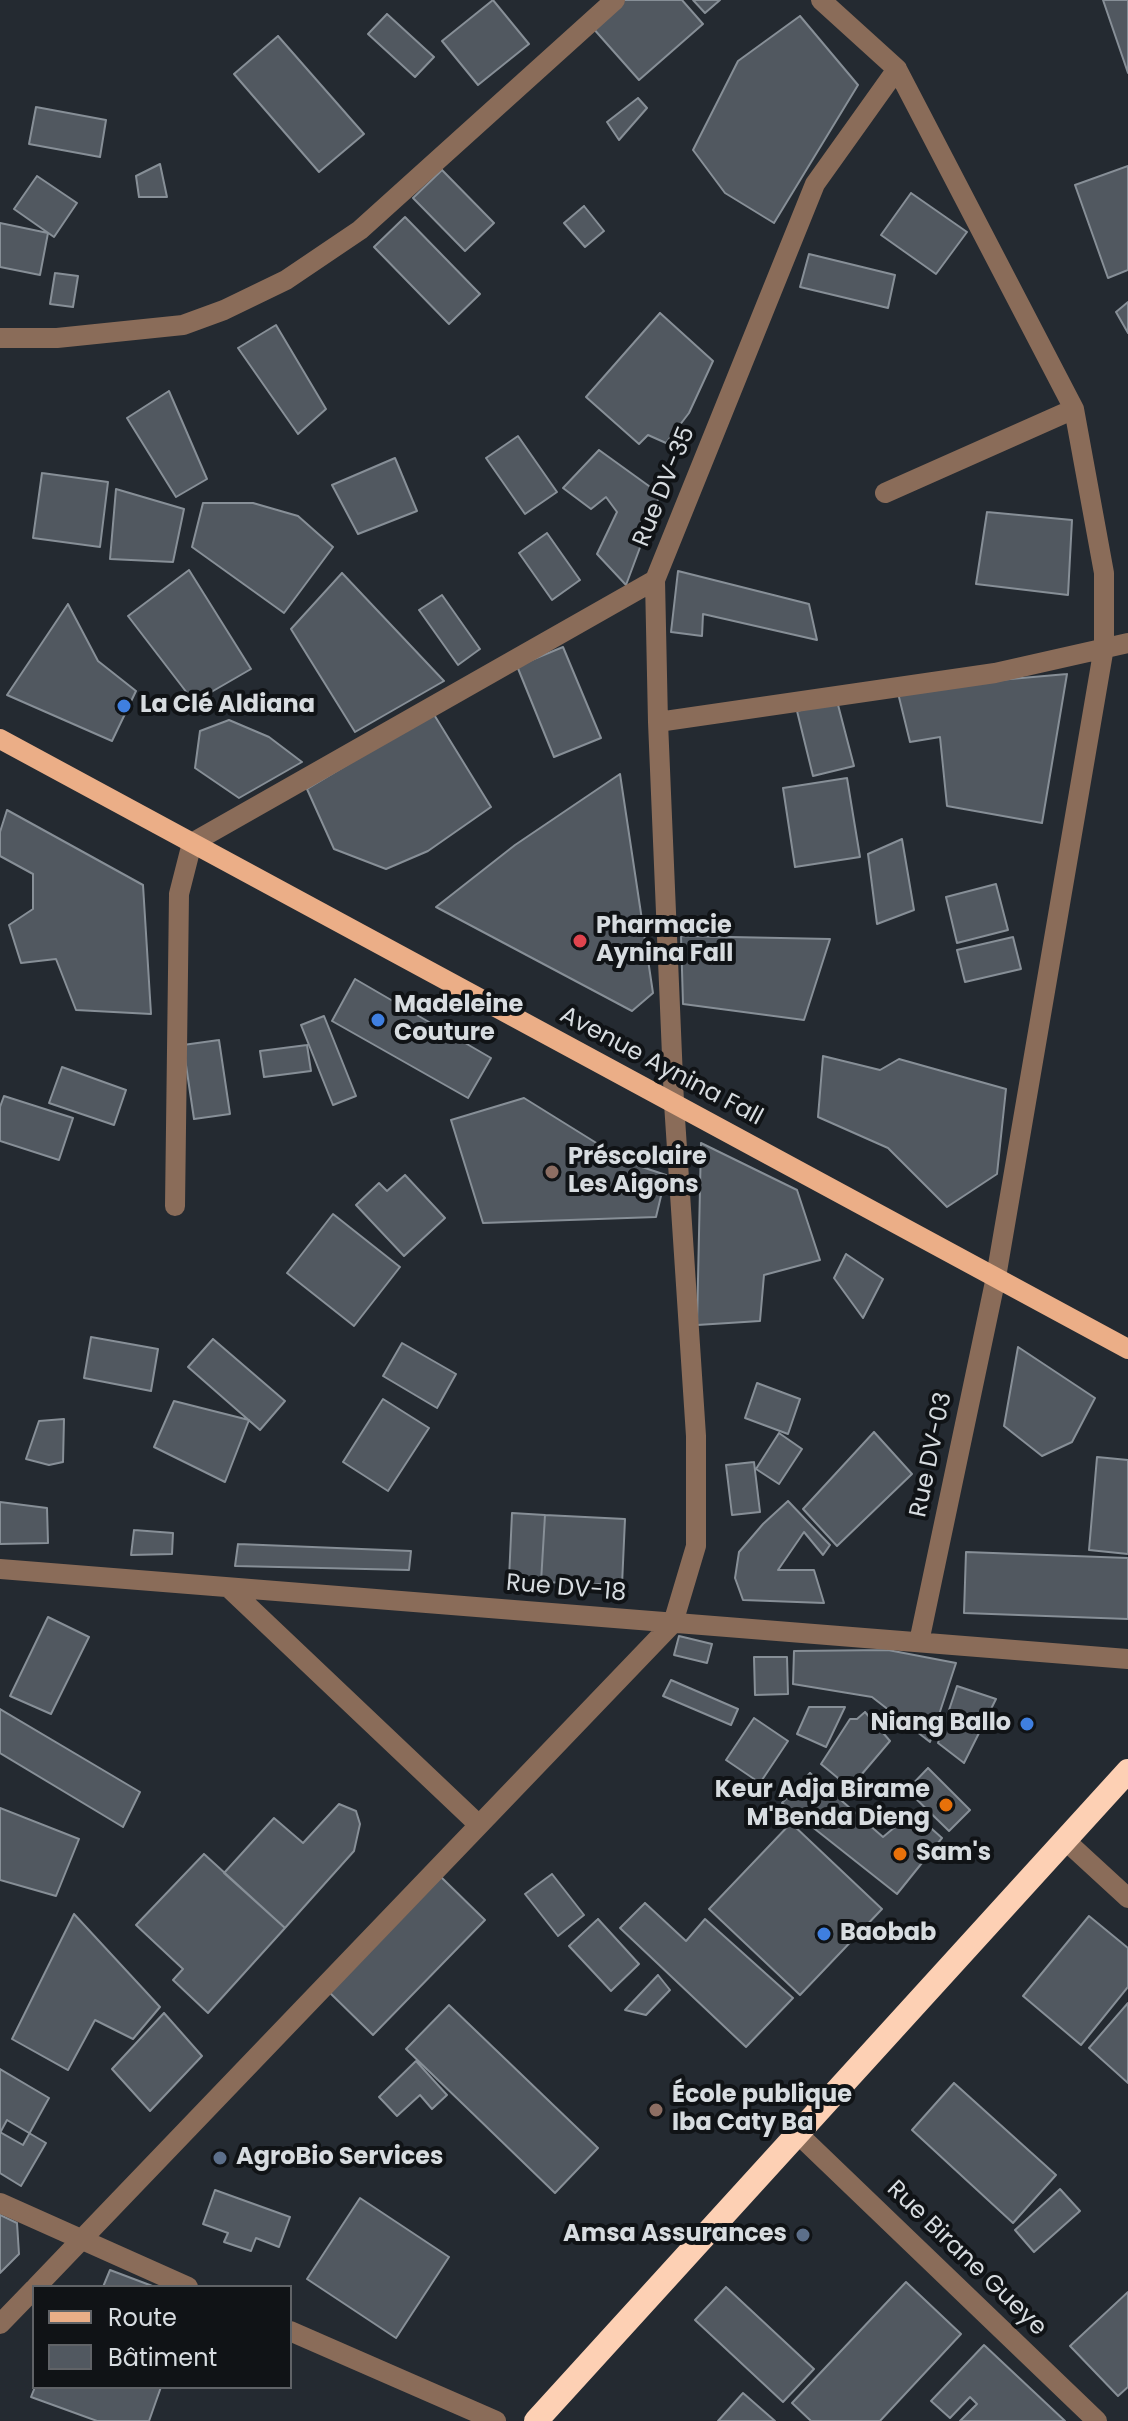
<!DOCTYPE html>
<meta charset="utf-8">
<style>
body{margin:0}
#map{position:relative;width:1128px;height:2421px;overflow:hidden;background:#242a31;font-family:Poppins,sans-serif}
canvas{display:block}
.legend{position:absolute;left:32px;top:2285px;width:260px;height:104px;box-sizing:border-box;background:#101316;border:2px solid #606367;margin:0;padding:10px 14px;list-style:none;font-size:24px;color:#d7dce0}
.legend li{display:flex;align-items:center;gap:16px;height:40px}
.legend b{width:40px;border:2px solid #606367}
</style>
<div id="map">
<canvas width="1128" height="2421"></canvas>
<ul class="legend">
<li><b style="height:10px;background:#ebae87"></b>Route</li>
<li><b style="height:22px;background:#515860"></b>Bâtiment</li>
</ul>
</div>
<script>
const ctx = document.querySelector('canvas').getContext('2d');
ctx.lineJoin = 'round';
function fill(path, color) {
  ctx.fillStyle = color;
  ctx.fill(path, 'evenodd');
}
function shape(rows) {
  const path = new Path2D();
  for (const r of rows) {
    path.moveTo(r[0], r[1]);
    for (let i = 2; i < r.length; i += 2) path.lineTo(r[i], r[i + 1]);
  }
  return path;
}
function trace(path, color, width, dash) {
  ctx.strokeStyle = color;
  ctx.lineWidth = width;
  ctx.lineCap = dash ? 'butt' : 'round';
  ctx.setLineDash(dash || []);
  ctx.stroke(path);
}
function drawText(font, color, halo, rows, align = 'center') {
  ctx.font = font + ' Poppins,sans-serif';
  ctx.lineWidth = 8;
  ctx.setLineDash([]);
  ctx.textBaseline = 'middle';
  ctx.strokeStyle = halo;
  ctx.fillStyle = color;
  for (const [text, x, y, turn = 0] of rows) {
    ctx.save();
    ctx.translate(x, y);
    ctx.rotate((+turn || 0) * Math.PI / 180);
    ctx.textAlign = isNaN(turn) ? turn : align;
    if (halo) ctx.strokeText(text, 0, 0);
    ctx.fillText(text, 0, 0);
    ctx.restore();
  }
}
const building = shape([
 [493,0,529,44,478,85,442,41,493,0],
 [622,0,682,0,703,24,639,80,592,27,622,0],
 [693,0,720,0,705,13,693,0],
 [1103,0,1128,0,1128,73,1103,0],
 [387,14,434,57,415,77,368,34,387,14],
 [800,16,858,85,774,223,725,193,693,150,738,61,800,16],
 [278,36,364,134,319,172,234,74,278,36],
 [638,98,647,108,619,140,607,122,638,98],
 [36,107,106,120,100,157,29,144,36,107],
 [160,164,167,197,139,197,136,176,160,164],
 [1128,166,1128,270,1108,278,1075,185,1128,166],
 [442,170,494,223,465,251,413,198,442,170],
 [37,176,77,203,54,237,14,209,37,176],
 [911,193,967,232,936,274,881,235,911,193],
 [584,206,604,231,585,247,564,223,584,206],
 [405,217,480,294,449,324,374,247,405,217],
 [0,223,48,233,40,275,0,267,0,223],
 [809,254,895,275,888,308,800,287,809,254],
 [55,273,78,276,73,307,50,304,55,273],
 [1128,302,1128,333,1116,312,1128,302],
 [660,313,713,361,689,413,666,443,648,435,639,444,586,397,660,313],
 [276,325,326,409,298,434,238,348,276,325],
 [169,391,207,479,176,497,127,418,169,391],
 [518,436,557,492,525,514,486,458,518,436],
 [599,450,660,494,626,585,597,554,617,512,606,497,591,509,563,488,599,450],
 [395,458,417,511,358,534,332,485,395,458],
 [42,473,108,482,100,547,33,538,42,473],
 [116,489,184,509,173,562,110,559,116,489],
 [203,503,253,503,298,516,333,547,284,613,192,547,203,503],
 [987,512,1072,520,1068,595,976,584,987,512],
 [547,533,580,580,552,600,519,553,547,533],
 [189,570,251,669,194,702,128,616,189,570],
 [678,571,809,604,817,640,703,614,702,636,671,632,678,571],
 [342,573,444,681,355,732,291,629,342,573],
 [442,595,480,649,458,665,419,610,442,595],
 [68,604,98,661,136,691,112,741,7,695,68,604],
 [563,647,601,738,554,757,517,666,563,647],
 [1067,674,1042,823,947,806,940,737,910,742,897,689,1067,674],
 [837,701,854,766,813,776,797,711,837,701],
 [433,713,491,807,428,851,386,869,334,849,307,789,433,713],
 [229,720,269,737,302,762,239,798,195,768,200,731,229,720],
 [620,774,653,993,632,1011,436,907,515,845,620,774],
 [847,778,860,857,795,867,783,788,847,778],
 [7,810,143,885,151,1014,76,1010,56,959,21,963,9,925,33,909,33,874,0,856,0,832,7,810],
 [902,839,914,910,877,924,868,854,902,839],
 [996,884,1008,930,957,943,946,897,996,884],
 [681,936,830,939,804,1020,683,1004,681,936],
 [1013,937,1021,969,965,982,957,950,1013,937],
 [355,979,491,1058,468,1098,332,1021,355,979],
 [324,1016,356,1096,333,1105,301,1025,324,1016],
 [219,1040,230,1114,194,1119,183,1045,219,1040],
 [307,1045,311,1071,264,1077,260,1051,307,1045],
 [823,1056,880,1070,899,1059,1006,1089,997,1174,947,1207,888,1148,818,1117,823,1056],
 [62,1067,126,1090,114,1125,49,1103,62,1067],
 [4,1096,73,1118,59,1160,0,1141,0,1107,4,1096],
 [524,1098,627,1162,666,1175,656,1217,483,1223,451,1120,524,1098],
 [701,1143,797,1190,820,1260,764,1275,760,1321,697,1325,701,1143],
 [405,1175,445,1218,404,1256,356,1205,379,1183,387,1191,405,1175],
 [333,1214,400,1267,354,1326,287,1273,333,1214],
 [846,1254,883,1279,863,1318,834,1278,846,1254],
 [91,1337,158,1349,151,1391,84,1378,91,1337],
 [213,1339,285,1401,260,1430,188,1367,213,1339],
 [402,1343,456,1374,437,1408,383,1376,402,1343],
 [1018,1347,1095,1398,1072,1442,1042,1456,1004,1426,1018,1347],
 [757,1383,800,1399,788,1434,745,1418,757,1383],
 [383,1399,429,1428,388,1491,343,1462,383,1399],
 [174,1401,249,1420,225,1482,154,1447,174,1401],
 [64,1419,63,1462,49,1465,26,1459,39,1421,64,1419],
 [874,1432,912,1474,837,1546,803,1509,874,1432],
 [779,1433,802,1449,779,1484,756,1469,779,1433],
 [1097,1457,1128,1460,1128,1554,1089,1550,1097,1457],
 [754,1462,760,1512,732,1515,726,1465,754,1462],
 [788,1501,830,1545,823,1555,804,1532,778,1570,814,1570,824,1603,743,1600,735,1578,739,1552,763,1524,788,1501],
 [0,1502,47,1508,48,1543,0,1544,0,1502],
 [512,1513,545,1515,541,1582,509,1579,512,1513],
 [545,1515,625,1519,622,1585,541,1582,545,1515],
 [134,1530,173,1533,172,1554,131,1555,134,1530],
 [238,1544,411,1551,409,1570,235,1566,238,1544],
 [966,1552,1128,1558,1128,1619,964,1613,966,1552],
 [48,1617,89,1637,51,1714,10,1696,48,1617],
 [679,1636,712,1644,707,1663,674,1655,679,1636],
 [888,1650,956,1663,930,1742,872,1697,793,1684,794,1651,888,1650],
 [754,1657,787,1657,788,1694,755,1695,754,1657],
 [671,1680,738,1709,731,1725,663,1696,671,1680],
 [957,1686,996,1699,964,1763,938,1743,957,1686],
 [809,1707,845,1707,826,1747,797,1734,809,1707],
 [0,1709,140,1792,123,1827,0,1753,0,1709],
 [865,1712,890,1741,850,1788,821,1764,850,1719,857,1719,865,1712],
 [754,1718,788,1741,760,1783,726,1760,754,1718],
 [928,1768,970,1810,949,1831,907,1790,928,1768],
 [810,1773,883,1837,913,1812,942,1838,897,1894,782,1803,810,1773],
 [339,1804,356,1811,360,1824,354,1851,285,1928,224,1873,274,1818,303,1843,339,1804],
 [0,1808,79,1839,56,1896,0,1880,0,1808],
 [791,1823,882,1909,800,1995,709,1909,791,1823],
 [204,1854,285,1928,208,2013,173,1980,183,1969,136,1925,204,1854],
 [552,1874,584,1915,558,1936,525,1894,552,1874],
 [441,1877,485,1920,373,2035,329,1992,441,1877],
 [645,1903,686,1941,705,1919,793,1998,746,2047,620,1928,645,1903],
 [74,1914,160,2007,133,2039,95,2020,68,2070,12,2039,74,1914],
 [1089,1916,1128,1948,1128,1987,1081,2045,1023,1996,1089,1916],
 [598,1919,639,1964,611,1991,569,1946,598,1919],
 [658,1975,670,1990,646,2015,625,2010,658,1975],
 [1128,2003,1128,2083,1089,2048,1128,2003],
 [449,2005,598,2148,555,2193,406,2049,449,2005],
 [164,2013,202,2056,150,2111,112,2069,164,2013],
 [416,2061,447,2095,432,2109,420,2095,397,2116,379,2097,416,2061],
 [0,2069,49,2098,23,2145,0,2132,0,2069],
 [954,2083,1056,2175,1013,2223,912,2130,954,2083],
 [7,2120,46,2143,21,2186,0,2173,0,2133,7,2120],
 [1060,2189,1080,2211,1034,2252,1015,2230,1060,2189],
 [215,2190,290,2217,279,2247,256,2238,251,2251,224,2242,228,2233,203,2224,215,2190],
 [360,2198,449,2257,396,2338,307,2279,360,2198],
 [0,2215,17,2223,19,2254,0,2273,0,2215],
 [110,2270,155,2287,103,2287,110,2270],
 [906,2282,961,2334,880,2421,811,2421,792,2403,906,2282],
 [726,2287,814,2369,783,2402,695,2320,726,2287],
 [1128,2292,1128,2387,1118,2396,1070,2346,1128,2292],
 [984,2345,1065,2421,960,2421,977,2404,970,2397,950,2418,931,2401,984,2345],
 [35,2387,161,2387,149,2421,97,2421,31,2397,35,2387],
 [743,2393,775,2421,718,2421,743,2393]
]);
const minor = shape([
 [821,0,897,69,1074,409,1104,573,1104,647,996,1277,919,1642],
 [0,338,57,338,183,325,224,310,286,280,360,230,615,0],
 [885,493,1074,409],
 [658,722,995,673,1128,643],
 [175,1206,179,894,192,843,655,580,815,184,897,69],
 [0,1569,1128,1659],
 [229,1588,479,1825],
 [1066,1841,1128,1898],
 [798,2134,1097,2421],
 [0,2203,188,2287],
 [36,2287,673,1623,696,1546,696,1436,674,1103,658,722,655,580],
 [0,2324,34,2289],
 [290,2331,496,2421]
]);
const major = shape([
 [0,739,1128,1349]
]);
const highway = shape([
 [536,2421,1128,1771]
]);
const markers = [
 [124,706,8,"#3f7fe0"],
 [580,941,8,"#e0444e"],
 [378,1020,8,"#3f7fe0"],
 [552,1172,8,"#8d6e63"],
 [1027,1724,8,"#3f7fe0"],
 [946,1805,8,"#e8710a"],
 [900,1854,8,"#e8710a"],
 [824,1934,8,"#3f7fe0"],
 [656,2110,8,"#8d6e63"],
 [220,2158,8,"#5c6f8a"],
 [803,2235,8,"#5c6f8a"]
];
const streetNames = [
 ["Rue DV-35",665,487,-68],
 ["Avenue Aynina Fall",661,1067,28],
 ["Rue DV-03",932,1455,-78],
 ["Rue DV-18",566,1589,5],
 ["Rue Birane Gueye",966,2259,44]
];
const poiNames = [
 ["La Clé Aldiana",140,706],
 ["Pharmacie",596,927],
 ["Aynina Fall",596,955],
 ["Madeleine",394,1006],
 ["Couture",394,1034],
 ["Préscolaire",568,1158],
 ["Les Aigons",568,1186],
 ["Niang Ballo",1011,1724,"right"],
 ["Keur Adja Birame",930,1791,"right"],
 ["M'Benda Dieng",930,1819,"right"],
 ["Sam's",916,1854],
 ["Baobab",840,1934],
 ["École publique",672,2096],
 ["Iba Caty Ba",672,2124],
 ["AgroBio Services",236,2158],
 ["Amsa Assurances",787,2235,"right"]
];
fill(building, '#515860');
trace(building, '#878f97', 2);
trace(minor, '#8a6c59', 20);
trace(major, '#ebae87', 20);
trace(highway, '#fdd0b4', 24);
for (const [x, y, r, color] of markers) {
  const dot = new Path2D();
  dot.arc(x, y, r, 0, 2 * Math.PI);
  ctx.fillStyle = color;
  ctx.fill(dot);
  trace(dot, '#101316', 3);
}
drawText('24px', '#d7dce0', '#101316', streetNames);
drawText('bold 24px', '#d7dce0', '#101316', poiNames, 'left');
</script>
